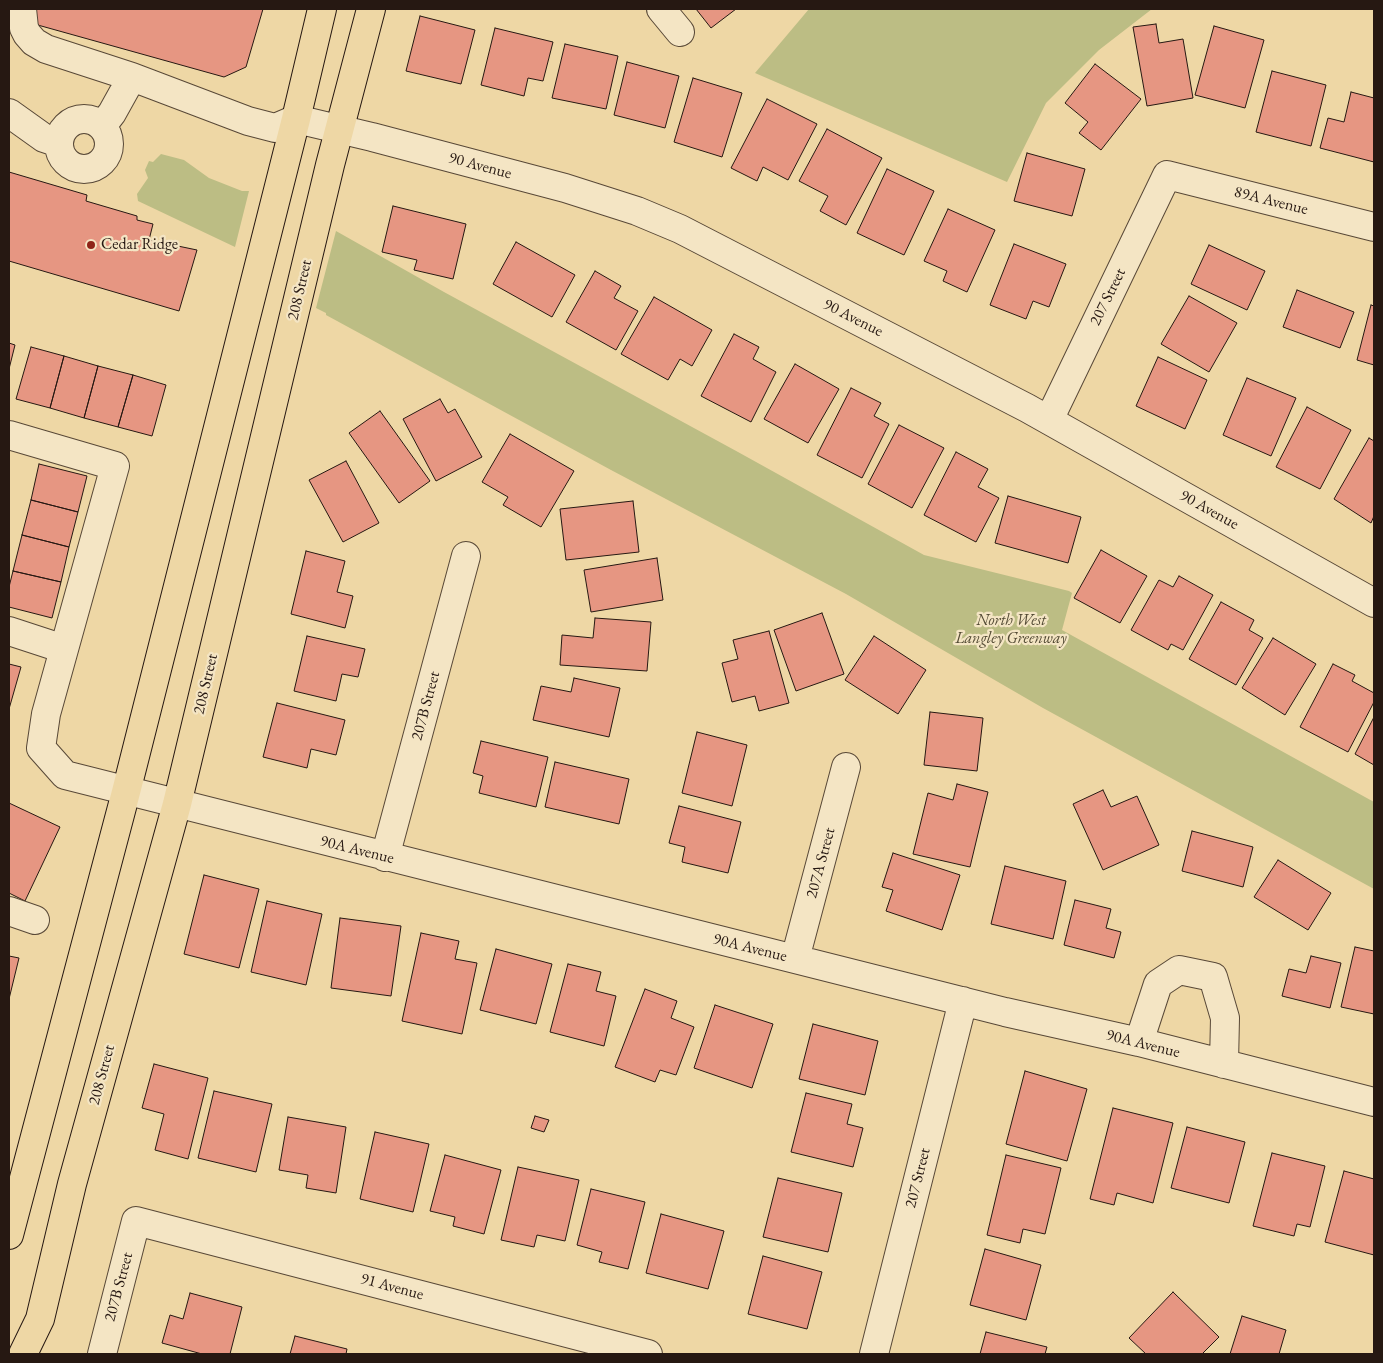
<!DOCTYPE html>
<style>
body{margin:0}
#map{position:relative;width:1383px;height:1363px;overflow:hidden;background:#eed7a5;font-family:"EB Garamond",serif}
canvas{display:block}
.frame{position:absolute;inset:0;border:10px solid #261812;pointer-events:none}
</style>
<div id="map">
<canvas width="1383" height="1363"></canvas>
<div class="frame"></div>
</div>
<script>
const ctx = document.querySelector('canvas').getContext('2d');
ctx.lineJoin = 'round';
function fill(path, color) {
  ctx.fillStyle = color;
  ctx.fill(path, 'evenodd');
}
function shape(rows) {
  const path = new Path2D();
  for (const r of rows) {
    if (r.length === 3) {
      path.moveTo(r[0] + r[2], r[1]);
      path.arc(r[0], r[1], r[2], 0, 2 * Math.PI);
      continue;
    }
    path.moveTo(r[0], r[1]);
    for (let i = 2; i < r.length; i += 2) path.lineTo(r[i], r[i + 1]);
  }
  return path;
}
function trace(path, color, width, dash) {
  ctx.strokeStyle = color;
  ctx.lineWidth = width;
  ctx.lineCap = dash ? 'butt' : 'round';
  ctx.setLineDash(dash || []);
  ctx.stroke(path);
}
function drawText(font, color, halo, rows, align = 'center') {
  ctx.font = font + ' "EB Garamond",serif';
  ctx.lineWidth = 4.5;
  ctx.setLineDash([]);
  ctx.textBaseline = 'middle';
  ctx.strokeStyle = halo;
  ctx.fillStyle = color;
  for (const [text, x, y, turn = 0] of rows) {
    ctx.save();
    ctx.translate(x, y);
    ctx.rotate((+turn || 0) * Math.PI / 180);
    ctx.textAlign = isNaN(turn) ? turn : align;
    if (halo) ctx.strokeText(text, 0, 0);
    ctx.fillText(text, 0, 0);
    ctx.restore();
  }
}
const green = shape([
 [809,9,1152,9,1099,50,1046,103,1007,182,755,73],
 [161,154,184,160,209,178,242,191,249,191,235,247,138,201,137,194,148,178,145,170,149,161,153,162],
 [336,231,444,292,738,452,924,555,1069,591,1072,593,1062,630,1374,802,1374,889,1043,708,846,594,611,470,326,315,326,313,316,308]
]);
const building = shape([
 [31,9,263,9,246,67,224,77,27,22,31,9],
 [696,9,736,9,711,28,696,9],
 [420,16,475,30,461,84,406,71,420,16],
 [1156,24,1159,43,1183,39,1193,98,1147,106,1133,27,1156,24],
 [1214,26,1264,40,1245,108,1195,95,1214,26],
 [495,28,553,42,543,81,528,78,524,96,481,85,495,28],
 [565,44,618,56,606,109,552,98,565,44],
 [627,62,679,76,665,128,614,115,627,62],
 [1095,64,1141,99,1101,150,1079,133,1088,122,1065,103,1095,64],
 [1272,71,1326,85,1311,146,1256,132,1272,71],
 [693,78,742,93,722,157,674,142,693,78],
 [1351,92,1374,98,1374,162,1320,148,1328,118,1344,122,1351,92],
 [767,99,817,124,788,180,763,167,757,181,731,168,767,99],
 [827,129,882,158,846,225,820,211,828,196,799,181,827,129],
 [1027,153,1085,169,1072,216,1014,201,1027,153],
 [887,169,934,191,904,255,857,233,887,169],
 [9,172,87,195,86,201,137,216,137,220,153,224,149,240,197,250,179,311,9,261,9,172],
 [393,206,466,224,453,279,414,270,417,260,382,252,393,206],
 [948,209,995,230,967,292,943,281,947,271,924,261,948,209],
 [516,242,575,275,552,317,493,284,516,242],
 [1014,244,1066,264,1049,307,1033,301,1026,319,990,305,1014,244],
 [1209,245,1265,271,1247,310,1191,284,1209,245],
 [595,271,621,286,614,298,638,311,616,350,566,322,595,271],
 [1297,290,1354,312,1340,348,1283,327,1297,290],
 [1189,296,1237,323,1209,372,1161,344,1189,296],
 [654,297,712,330,692,366,680,359,668,380,621,354,654,297],
 [1371,305,1374,306,1374,365,1357,360,1371,305],
 [734,334,759,347,753,359,776,372,751,422,701,396,734,334],
 [9,343,15,345,9,369,9,343],
 [31,347,64,356,50,408,16,399,31,347],
 [64,356,98,366,84,418,50,408,64,356],
 [1158,357,1207,380,1185,429,1136,406,1158,357],
 [795,364,839,389,808,443,764,419,795,364],
 [98,366,133,375,118,427,84,418,98,366],
 [133,375,166,385,152,436,118,427,133,375],
 [1247,378,1296,398,1271,456,1223,435,1247,378],
 [851,388,881,403,874,416,889,424,862,478,817,455,851,388],
 [440,399,448,413,455,409,482,457,436,481,403,419,440,399],
 [1307,407,1351,430,1320,489,1276,467,1307,407],
 [380,411,430,481,399,503,349,433,380,411],
 [899,425,944,448,912,508,868,484,899,425],
 [510,434,574,471,541,527,503,505,508,497,482,482,510,434],
 [1369,438,1374,441,1374,516,1371,523,1334,499,1369,438],
 [956,452,988,469,978,487,999,498,976,542,924,515,956,452],
 [346,461,379,523,343,542,309,480,346,461],
 [39,464,87,476,78,512,31,500,39,464],
 [1008,496,1081,517,1068,563,995,543,1008,496],
 [31,500,78,512,69,547,22,535,31,500],
 [633,501,639,552,566,560,560,509,633,501],
 [22,535,69,547,61,582,13,571,22,535],
 [1101,550,1147,576,1120,623,1074,598,1101,550],
 [306,551,345,561,337,592,353,596,345,628,291,614,306,551],
 [657,558,663,600,591,612,584,570,657,558],
 [13,571,61,582,52,618,9,607,9,587,13,571],
 [1179,576,1213,595,1183,650,1171,644,1168,650,1131,630,1159,580,1173,587,1179,576],
 [1221,602,1254,620,1249,630,1263,638,1236,685,1189,659,1221,602],
 [822,613,844,674,796,691,774,630,822,613],
 [595,618,651,622,647,671,560,665,562,635,593,638,595,618],
 [769,631,789,703,759,711,755,696,732,702,722,663,738,659,733,640,769,631],
 [307,636,365,649,358,677,342,674,336,701,294,691,307,636],
 [874,636,926,670,898,714,845,680,874,636],
 [1273,638,1316,664,1285,715,1242,688,1273,638],
 [9,664,21,667,9,709,9,664],
 [1333,664,1355,675,1352,681,1374,693,1374,702,1348,752,1300,727,1333,664],
 [574,678,620,688,609,737,533,720,541,686,571,692,574,678],
 [277,703,345,720,336,755,311,749,307,768,263,757,277,703],
 [930,712,983,718,977,771,924,765,930,712],
 [1374,717,1374,765,1355,754,1374,717],
 [697,732,747,745,732,806,682,793,697,732],
 [481,741,548,757,536,807,479,793,483,776,473,773,481,741],
 [555,762,629,779,619,824,545,807,555,762],
 [957,784,988,792,970,867,913,854,928,793,953,800,957,784],
 [1103,790,1111,807,1137,796,1159,845,1103,870,1073,804,1103,790],
 [9,803,60,827,25,901,9,893,9,803],
 [679,806,741,822,728,873,682,862,685,847,669,843,679,806],
 [1192,831,1253,847,1243,887,1182,871,1192,831],
 [893,853,960,875,942,930,886,911,893,890,882,887,893,853],
 [1278,860,1331,893,1308,930,1254,897,1278,860],
 [1005,866,1066,881,1053,939,991,924,1005,866],
 [204,875,259,889,239,968,184,954,204,875],
 [1075,900,1111,909,1106,928,1121,932,1114,958,1064,945,1075,900],
 [267,901,322,914,306,985,251,972,267,901],
 [340,918,401,926,391,996,331,988,340,918],
 [421,933,459,941,455,959,477,963,462,1034,402,1021,421,933],
 [1355,947,1374,951,1374,1014,1341,1007,1355,947],
 [496,949,552,964,536,1024,480,1010,496,949],
 [9,956,19,958,9,999,9,956],
 [1311,956,1341,963,1330,1008,1282,996,1289,969,1306,973,1311,956],
 [568,964,601,972,596,991,616,996,604,1046,550,1032,568,964],
 [645,989,677,1001,671,1018,694,1027,676,1075,660,1070,655,1082,615,1067,645,989],
 [715,1005,773,1024,752,1088,694,1068,715,1005],
 [813,1024,878,1041,865,1095,799,1079,813,1024],
 [154,1064,208,1078,188,1159,155,1150,164,1114,142,1108,154,1064],
 [1025,1071,1087,1089,1067,1161,1006,1144,1025,1071],
 [214,1091,272,1104,256,1172,198,1158,214,1091],
 [806,1093,852,1104,847,1124,863,1128,853,1167,791,1152,806,1093],
 [1113,1108,1173,1123,1153,1203,1117,1193,1114,1205,1090,1199,1113,1108],
 [535,1116,549,1120,544,1132,531,1128,535,1116],
 [288,1117,346,1127,336,1193,306,1188,308,1175,279,1170,288,1117],
 [1187,1127,1245,1142,1229,1203,1171,1188,1187,1127],
 [375,1132,429,1144,413,1212,360,1199,375,1132],
 [1272,1153,1325,1166,1310,1227,1297,1224,1294,1236,1253,1226,1272,1153],
 [445,1155,501,1170,484,1234,453,1226,455,1217,430,1211,445,1155],
 [1006,1155,1061,1168,1045,1234,1023,1229,1020,1243,987,1235,1006,1155],
 [518,1167,579,1180,565,1241,537,1235,534,1247,501,1240,518,1167],
 [1344,1171,1374,1179,1374,1255,1325,1242,1344,1171],
 [778,1178,842,1193,828,1252,763,1237,778,1178],
 [591,1189,645,1202,628,1269,599,1262,602,1252,577,1245,591,1189],
 [661,1214,724,1231,708,1289,646,1273,661,1214],
 [985,1249,1041,1265,1026,1320,970,1305,985,1249],
 [763,1256,822,1272,807,1329,748,1314,763,1256],
 [1173,1292,1219,1337,1202,1354,1146,1354,1129,1338,1173,1292],
 [190,1293,242,1307,230,1354,202,1354,162,1343,170,1315,183,1319,190,1293],
 [1242,1316,1286,1330,1279,1354,1230,1354,1242,1316],
 [986,1332,1047,1347,1045,1354,980,1354,986,1332],
 [295,1336,347,1349,346,1354,290,1354,295,1336]
]);
const minor = shape([
 [22,9,24,28,27,34,34,42,46,49,132,77,248,121,275,128,296,119,372,137,565,188,637,211,680,229,1027,408,1374,603],
 [661,9,680,32],
 [9,113,44,138,59,143],
 [84,144,25],
 [102,126,112,113,132,77],
 [1049,420,1167,175,1374,227],
 [9,435,115,466,46,714,41,748,65,775,1005,1012,1139,1042,1374,1102],
 [9,631,64,649],
 [385,857,466,556],
 [9,911,35,920],
 [795,959,846,767],
 [1139,1042,1158,984,1179,970,1213,977,1225,1018,1224,1064],
 [102,1354,136,1221,648,1354],
 [874,1354,963,1001]
]);
const major = shape([
 [9,1235,126,792,296,119,322,9],
 [23,1354,40,1319,72,1184,177,804,330,165,371,9]
]);
const markers = [
 [91,245,5,"#8f2418"]
];
const streetNames = [
 ["90 Avenue",480,166,15],
 ["89A Avenue",1271,201,14],
 ["208 Street",300,290,-77],
 ["207 Street",1108,297,-64],
 ["90 Avenue",853,318,27],
 ["90 Avenue",1209,510,29],
 ["208 Street",206,684,-77],
 ["207B Street",426,706,-75],
 ["90A Avenue",357,850,14],
 ["207A Street",821,863,-75],
 ["90A Avenue",750,948,14],
 ["90A Avenue",1143,1044,14],
 ["208 Street",102,1075,-75],
 ["207 Street",918,1178,-76],
 ["207B Street",119,1287,-75],
 ["91 Avenue",392,1287,15]
];
const poiNames = [
 ["Cedar Ridge",101,245]
];
const parkNames = [
 ["North West",1011,621],
 ["Langley Greenway",1011,639]
];
fill(green, '#bcbd84');
fill(building, '#e69682');
trace(building, '#261812', 1);
trace(minor, '#584837', 30);
trace(major, '#261812', 30);
trace(minor, '#f4e5c4', 28);
trace(major, '#eed7a5', 28);
for (const [x, y, r, color] of markers) {
  const dot = new Path2D();
  dot.arc(x, y, r, 0, 2 * Math.PI);
  ctx.fillStyle = color;
  ctx.fill(dot);
  trace(dot, '#f4e5c4', 2);
}
drawText('16px', '#261812', '#f4e5c4', streetNames);
drawText('16px', '#261812', '#f4e5c4', poiNames, 'left');
drawText('italic 16px', '#534a34', '#f4e5c4', parkNames);
</script>
